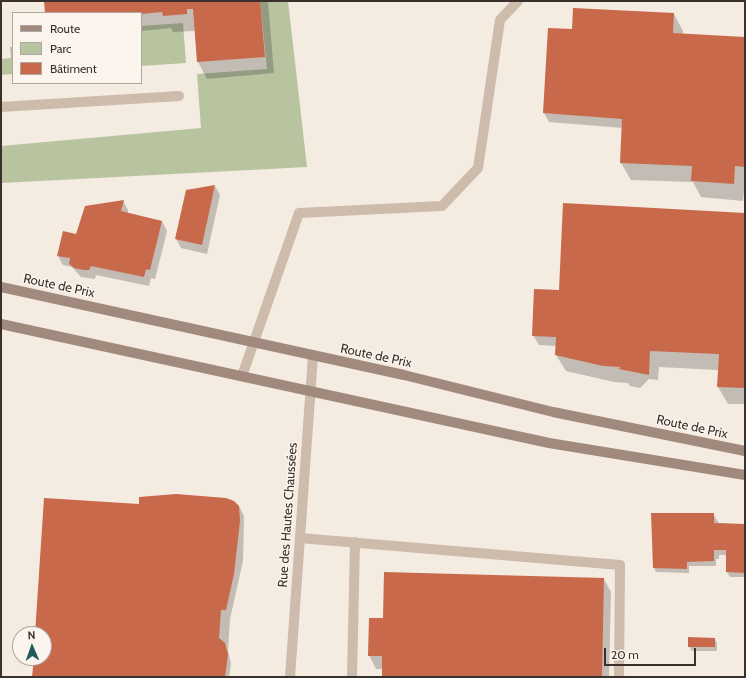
<!DOCTYPE html>
<meta charset="utf-8">
<style>
body{margin:0}
#map{position:relative;width:746px;height:678px;overflow:hidden;background:#f4ebe1;font-family:Cabin,sans-serif}
canvas{display:block}
.frame{position:absolute;inset:0;border:2px solid #3b302b;pointer-events:none}
.legend{position:absolute;left:12px;top:12px;width:130px;height:72px;box-sizing:border-box;background:#fbf5ee;border:1px solid #aea6a0;margin:0;padding:5px 7px;list-style:none;font-size:12px;color:#3b302b}
.legend li{display:flex;align-items:center;gap:8px;height:20px}
.legend b{width:20px;border:1px solid #aea6a0}
.north{position:absolute;left:12px;top:626px;width:40px;height:40px;box-sizing:border-box;background:#fbf5ee;border:1px solid #aea6a0;border-radius:50%;rotate:358deg;font-size:11px;font-weight:700;line-height:16px;text-align:center;color:#3b302b}
.north::after{content:'';display:block;margin:auto;width:14px;height:18px;background:#1f5a5e;clip-path:polygon(50% 0,100% 100%,50% 72%,0 100%)}
.scale{position:absolute;left:604px;top:648px;width:92px;height:18px;box-sizing:border-box;border:2px solid #3b302b;border-top:0;padding-left:5px;font-size:12px;line-height:14px;white-space:nowrap;color:#3b302b;-webkit-text-stroke:3px #fbf5ee;paint-order:stroke}
</style>
<div id="map">
<canvas width="746" height="678"></canvas>
<div class="frame"></div>
<ul class="legend">
<li><b style="height:5px;background:#a18a7d"></b>Route</li>
<li><b style="height:11px;background:#b8c4a0"></b>Parc</li>
<li><b style="height:11px;background:#c8694b"></b>Bâtiment</li>
</ul>
<div class="north">N</div>
<div class="scale">20 m</div>
</div>
<script>
const ctx = document.querySelector('canvas').getContext('2d');
ctx.lineJoin = 'round';
function fill(path, color) {
  ctx.fillStyle = color;
  ctx.fill(path, 'evenodd');
}
function shape(rows) {
  const path = new Path2D();
  for (const r of rows) {
    path.moveTo(r[0], r[1]);
    for (let i = 2; i < r.length; i += 2) path.lineTo(r[i], r[i + 1]);
  }
  return path;
}
function trace(path, color, width, dash) {
  ctx.strokeStyle = color;
  ctx.lineWidth = width;
  ctx.lineCap = dash ? 'butt' : 'round';
  ctx.setLineDash(dash || []);
  ctx.stroke(path);
}
function drawText(font, color, halo, rows, align = 'center') {
  ctx.font = font + ' Cabin,sans-serif';
  ctx.lineWidth = 3;
  ctx.setLineDash([]);
  ctx.textBaseline = 'middle';
  ctx.strokeStyle = halo;
  ctx.fillStyle = color;
  for (const [text, x, y, turn = 0] of rows) {
    ctx.save();
    ctx.translate(x, y);
    ctx.rotate((+turn || 0) * Math.PI / 180);
    ctx.textAlign = isNaN(turn) ? turn : align;
    if (halo) ctx.strokeText(text, 0, 0);
    ctx.fillText(text, 0, 0);
    ctx.restore();
  }
}
const green = shape([
 [260,1,288,1,307,167,1,183,1,146,201,128,197,74,267,69],
 [183,23,186,63,141,66,141,26],
 [10,47,13,47,13,74,1,75,1,59,11,58]
]);
const shadow = shape([
 [45,1,268,1,274,73,207,79,198,62,195,31,173,32,171,28,141,31,141,13],
 [674,14,683,31,683,35,745,38,745,183,743,201,701,197,693,182,631,180,621,163,623,128,549,122,544,113,573,30],
 [215,186,220,195,207,254,181,248,176,239],
 [123,201,128,210,128,214,162,221,167,231,155,279,151,278,149,286,96,275,95,279,81,277,72,267,63,265,58,256,77,235],
 [745,214,745,404,728,404,718,387,719,370,659,367,658,380,649,379,640,388,630,386,628,383,614,382,566,371,556,355,557,346,539,345,533,335,558,291],
 [141,505,239,506,244,516,243,561,230,619,228,651,231,664,229,677,33,677,35,658,44,658,44,634,36,634],
 [713,514,719,523,745,525,745,577,730,577,727,572,727,555,719,555,719,559,716,559,716,566,689,566,689,573,656,572,654,568],
 [604,579,611,592,609,677,383,677,383,669,376,669,369,655,384,619],
 [715,639,717,643,717,651,692,651,689,646]
]);
const building = shape([
 [44,1,260,1,265,57,197,62,193,9,187,9,187,14,163,16,162,12,141,14,45,13],
 [573,8,674,13,673,33,745,37,745,167,735,166,734,184,691,181,692,166,620,163,622,119,543,113,548,28,572,29],
 [215,185,202,245,175,239,186,190],
 [124,200,121,211,162,221,150,270,146,269,144,277,91,266,89,270,84,270,74,268,69,264,70,258,57,256,63,231,76,234,85,206],
 [563,203,745,213,745,388,717,387,719,354,650,351,649,375,619,369,620,367,603,366,555,355,556,337,532,336,534,289,559,290],
 [176,494,226,498,234,501,239,506,240,521,234,574,226,610,221,610,219,638,225,643,228,654,225,677,32,677,34,658,44,658,44,634,35,634,44,498,139,504,139,497],
 [651,513,714,513,714,523,745,524,745,573,726,572,726,550,714,550,714,561,687,562,687,569,653,568],
 [384,572,604,578,602,677,382,677,382,656,368,656,369,618,383,618],
 [688,637,715,638,715,647,688,647]
]);
const service = shape([
 [1,107,179,96],
 [242,376,299,213,442,206,478,168,500,20,518,1],
 [300,538,620,565,619,677],
 [352,677,355,542]
]);
const minor = shape([
 [290,677,313,356]
]);
const secondary = shape([
 [1,287,404,375,553,412,745,451],
 [1,324,549,443,745,475]
]);
const streetNames = [
 ["Route de Prix",59,286,12],
 ["Route de Prix",376,356,12],
 ["Route de Prix",692,427,12],
 ["Rue des Hautes Chaussées",288,515,-86]
];
fill(green, '#b8c4a0');
fill(shadow, '#0003');
fill(building, '#c8694b');
trace(service, '#cdbbac', 10);
trace(minor, '#cdbbac', 10);
trace(secondary, '#a18a7d', 10);
drawText('13px', '#3b302b', '#fbf5ee', streetNames);
</script>
